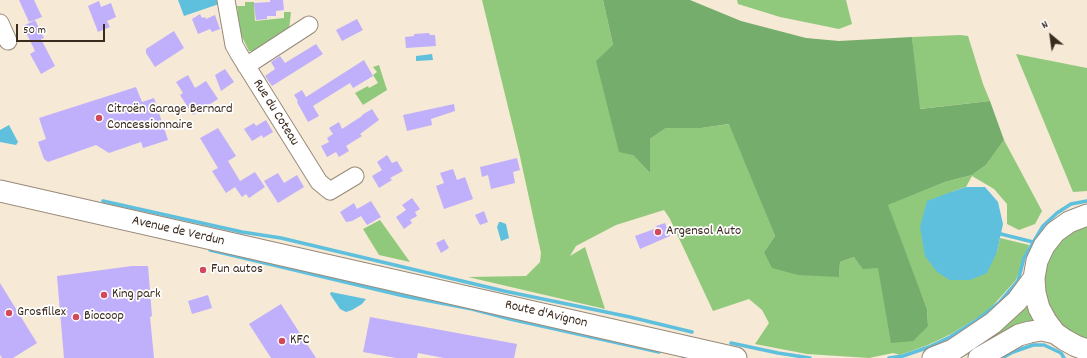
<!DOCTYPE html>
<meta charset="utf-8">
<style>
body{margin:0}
#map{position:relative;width:1087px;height:358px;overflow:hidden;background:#f6e9d5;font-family:Dekko,sans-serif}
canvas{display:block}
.north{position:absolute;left:1031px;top:16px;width:40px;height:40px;-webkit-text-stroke:3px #fff;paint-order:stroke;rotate:331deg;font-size:11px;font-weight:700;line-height:16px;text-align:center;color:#3b2a1e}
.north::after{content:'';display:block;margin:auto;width:14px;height:18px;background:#3b2a1e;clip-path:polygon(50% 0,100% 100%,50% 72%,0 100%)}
.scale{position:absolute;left:16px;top:24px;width:89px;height:18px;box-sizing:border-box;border:2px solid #3b2a1e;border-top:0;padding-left:5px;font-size:12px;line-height:14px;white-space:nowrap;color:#3b2a1e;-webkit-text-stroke:3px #fff;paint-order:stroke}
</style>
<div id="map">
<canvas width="1087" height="358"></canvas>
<div class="north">N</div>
<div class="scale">50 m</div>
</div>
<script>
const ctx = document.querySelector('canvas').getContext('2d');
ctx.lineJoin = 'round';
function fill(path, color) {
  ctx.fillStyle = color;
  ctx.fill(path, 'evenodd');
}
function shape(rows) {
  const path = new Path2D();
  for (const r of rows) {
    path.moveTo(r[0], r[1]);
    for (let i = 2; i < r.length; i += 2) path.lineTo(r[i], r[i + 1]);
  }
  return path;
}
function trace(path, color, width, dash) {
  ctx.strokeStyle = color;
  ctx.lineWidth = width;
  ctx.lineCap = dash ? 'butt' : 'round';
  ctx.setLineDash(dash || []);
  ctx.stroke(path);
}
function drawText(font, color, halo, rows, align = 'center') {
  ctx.font = font + ' Dekko,sans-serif';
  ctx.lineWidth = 3.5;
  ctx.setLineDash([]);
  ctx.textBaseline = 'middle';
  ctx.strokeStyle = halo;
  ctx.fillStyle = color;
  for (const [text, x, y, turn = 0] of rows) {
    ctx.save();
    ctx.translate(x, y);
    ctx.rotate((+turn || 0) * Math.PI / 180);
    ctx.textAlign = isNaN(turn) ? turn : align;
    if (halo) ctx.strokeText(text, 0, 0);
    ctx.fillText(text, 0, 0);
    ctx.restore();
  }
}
const green = shape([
 [482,0,603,0,613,45,633,155,650,173,650,139,666,128,701,128,730,124,775,236,764,252,839,276,840,262,854,257,878,268,928,326,927,309,887,205,945,182,972,175,986,165,1004,140,1042,211,1035,224,1019,230,1007,224,1007,204,994,189,972,176,966,187,951,192,997,252,1000,238,1029,245,1016,280,987,312,951,334,928,345,900,355,893,353,869,358,807,354,755,344,769,323,762,310,749,299,713,311,670,219,664,210,616,225,576,246,570,256,585,247,605,309,468,277,526,276,540,262,541,253,519,152],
 [737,0,846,0,852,24,839,29,780,17,738,4],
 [245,2,254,2,255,21,284,18,284,12,291,12,289,30,258,48,253,51,249,51,240,33,237,6,245,6],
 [960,35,968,36,983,84,990,101,919,109,912,37],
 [1016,54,1087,68,1087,191,1073,192],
 [379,65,387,90,363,105,355,93,368,86,369,88,378,83,373,75,377,72,373,67],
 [380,220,410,262,379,255,363,229],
 [1087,224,1087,341,1068,332,1052,315,1043,292,1042,282,1046,260,1064,236],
 [1025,304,1028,306,1035,321,961,358,960,356]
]);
const forest = shape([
 [603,0,690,0,741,21,806,38,839,41,912,37,920,109,990,101,1004,140,986,165,972,175,945,182,888,205,927,309,928,326,913,341,891,343,878,268,863,269,854,257,840,262,839,277,798,275,772,268,764,252,775,236,729,124,701,128,666,128,650,139,650,173,633,155,619,152,596,61,613,45]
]);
const water = shape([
 [178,0,218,0,219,4,184,16],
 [432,54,433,60,416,61,416,56],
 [9,125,18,142,16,145,0,142,0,130],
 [966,187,985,187,998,202,1003,224,997,252,987,273,970,280,950,280,937,272,925,256,920,227,927,201,951,192],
 [499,222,501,222,506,224,509,238,501,241,497,227],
 [331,292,366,299,362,304,352,310,346,312,340,309,330,294]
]);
const stream = shape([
 [103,201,242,232,281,238,504,291,630,317,692,332],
 [1001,234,1033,242],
 [210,250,404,296,472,309,510,319,659,352],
 [731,343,778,353,810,358],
 [683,358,685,358],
 [889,358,903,356,929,347,950,337,977,320,999,303,1018,281,1024,258,1043,226,1057,213,1071,204,1087,201],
 [1002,358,1013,352,1033,345,1044,345,1061,353,1064,358]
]);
const building = shape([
 [19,0,34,0,42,17,29,22],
 [270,0,283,0,284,10,276,11,276,16,267,16,267,19,256,20,254,3,270,2],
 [99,1,101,7,111,3,116,17,107,21,110,27,98,32,88,6],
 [200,14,202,18,205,17,206,19,215,15,220,29,212,32,210,29,198,34,192,19],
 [357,19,363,30,342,41,336,30],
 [35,20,44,38,41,39,55,66,41,74,30,54,35,51,23,26],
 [174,31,184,48,155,67,146,53,146,49],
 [429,33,430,35,435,35,436,46,406,48,405,37,414,36,414,34],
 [316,44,323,54,272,86,265,76,275,69,271,62,280,56,285,63],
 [364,60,373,76,353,88,350,83,313,106,319,116,308,122,297,102,298,101,294,95,302,90,306,97],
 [225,69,234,82,221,91,215,75],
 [188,75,195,88,206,81,218,99,193,115,180,95,183,93,176,82],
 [136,87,142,102,154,98,168,140,143,148,141,142,109,153,96,145,48,162,44,159,38,142,46,139,39,118],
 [454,104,455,111,431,119,432,125,407,131,403,115],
 [372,109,379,120,360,134,362,136,346,146,349,151,339,157,336,152,327,157,321,146,329,142,327,138,333,134,329,128,339,122,342,129,362,116,362,115],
 [266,120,273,132,263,138,262,135,252,141,244,129,254,123,256,126],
 [218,128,236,156,228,161,240,181,255,172,265,187,249,198,246,194,242,197,235,187,226,193,212,171,218,168,200,138],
 [387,155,392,163,397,161,403,171,390,178,392,180,379,188,372,176,382,170,377,162],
 [517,158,520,170,513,172,515,183,491,189,488,175,482,177,480,167],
 [453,169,457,180,465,177,473,199,444,209,436,186,444,183,440,173],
 [278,173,284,183,297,175,304,187,278,203,264,181],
 [412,198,420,209,415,212,417,216,410,220,412,223,404,229,396,217,406,210,402,205],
 [371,201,381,217,367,225,361,216,352,221,346,222,340,212,354,203,357,209],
 [484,211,488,222,480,225,475,215],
 [665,223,670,236,640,249,635,236,657,228,656,226],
 [444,239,449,248,441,253,436,243],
 [132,266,148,266,152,316,150,317,154,358,64,358,57,276],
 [0,283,37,343,13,358,2,358,0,355],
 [208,295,212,308,192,314,188,301],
 [281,304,316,358,271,358,249,324],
 [370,317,517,344,514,358,444,358,418,353,417,358,396,358,363,352]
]);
const minor = shape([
 [226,0,234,45,239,54,319,182,330,191,355,176],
 [0,23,8,41],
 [246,66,309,25]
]);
const major = shape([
 [0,191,736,358],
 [1087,215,1069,222,1055,232,1044,246,1037,261,1034,278,1035,293,1039,308,1046,321,1055,333,1065,340,1076,346,1087,350],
 [933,358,953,350,993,323,1017,301,1034,278],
 [979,358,1019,335,1030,332,1042,330,1055,333]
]);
const markers = [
 [99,118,4,"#d1495b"],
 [658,232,4,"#d1495b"],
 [203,270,4,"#d1495b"],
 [104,295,4,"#d1495b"],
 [9,313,4,"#d1495b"],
 [76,317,4,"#d1495b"],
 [282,341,4,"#d1495b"]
];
const poiNames = [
 ["Citroën Garage Bernard",107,110],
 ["Concessionnaire",107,126],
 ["Argensol Auto",666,232],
 ["Fun autos",211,270],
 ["King park",112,295],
 ["Grosfillex",17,313],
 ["Biocoop",84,317],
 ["KFC",290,341]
];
const streetNames = [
 ["Rue du Coteau",275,113,58],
 ["Avenue de Verdun",178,232,13],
 ["Route d'Avignon",546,315,13]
];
fill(green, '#91c97c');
fill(forest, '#74ad6c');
fill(water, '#5fc0de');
trace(stream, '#5fc0de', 3.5);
fill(building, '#c0affb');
trace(minor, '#988a7a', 19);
trace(major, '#988a7a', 23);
trace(minor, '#fff', 17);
trace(major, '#fff', 21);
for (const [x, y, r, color] of markers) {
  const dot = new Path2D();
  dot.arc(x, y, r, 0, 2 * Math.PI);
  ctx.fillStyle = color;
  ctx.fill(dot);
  trace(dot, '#fff', 1.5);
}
drawText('14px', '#3b2a1e', '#fff', poiNames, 'left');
drawText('14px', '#3b2a1e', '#fff', streetNames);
</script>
